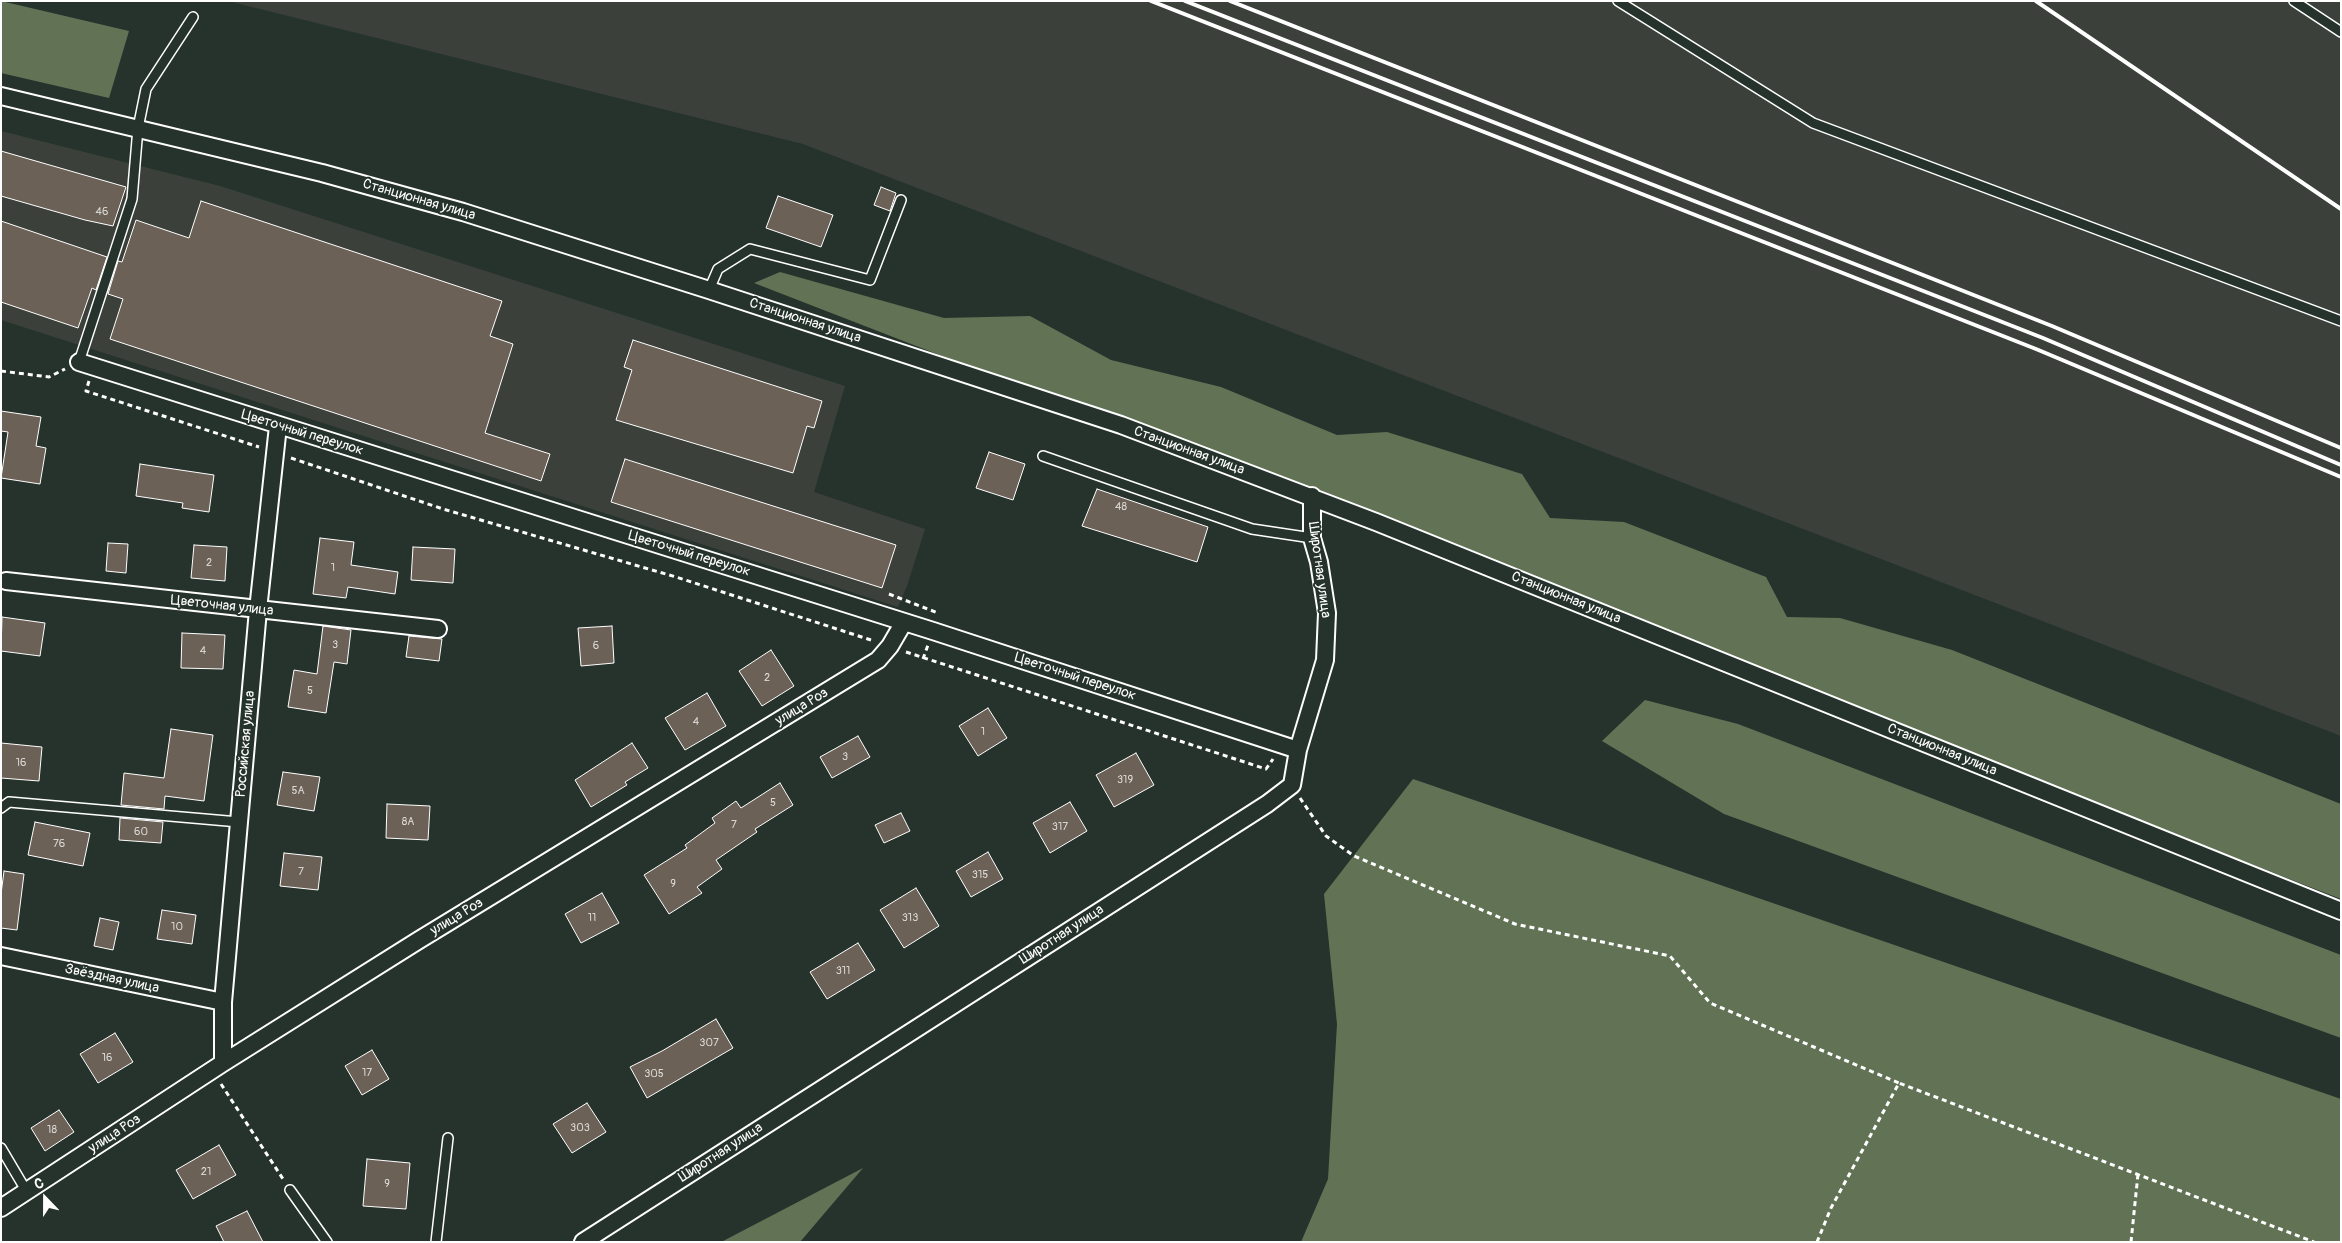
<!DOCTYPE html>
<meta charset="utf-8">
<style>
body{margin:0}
#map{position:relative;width:2342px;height:1243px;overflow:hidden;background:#26332d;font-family:Pangolin,sans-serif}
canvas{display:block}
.frame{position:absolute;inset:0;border:2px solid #fff;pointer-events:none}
.north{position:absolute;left:20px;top:1173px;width:50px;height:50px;-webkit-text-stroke:4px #26332d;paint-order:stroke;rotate:338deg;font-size:14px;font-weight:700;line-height:20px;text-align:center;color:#fff}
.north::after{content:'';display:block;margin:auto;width:18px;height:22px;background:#fff;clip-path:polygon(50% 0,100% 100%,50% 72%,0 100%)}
</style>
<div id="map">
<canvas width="2342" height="1243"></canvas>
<div class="frame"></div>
<div class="north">С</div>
</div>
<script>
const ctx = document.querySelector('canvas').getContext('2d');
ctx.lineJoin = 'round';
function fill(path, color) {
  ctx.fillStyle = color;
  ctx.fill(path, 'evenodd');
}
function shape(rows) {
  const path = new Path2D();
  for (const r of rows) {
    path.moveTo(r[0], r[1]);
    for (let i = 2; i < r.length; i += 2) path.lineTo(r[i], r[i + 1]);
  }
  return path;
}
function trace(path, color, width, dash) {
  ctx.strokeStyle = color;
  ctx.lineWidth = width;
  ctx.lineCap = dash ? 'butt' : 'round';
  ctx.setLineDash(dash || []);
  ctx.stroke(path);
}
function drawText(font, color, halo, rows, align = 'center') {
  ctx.font = font + ' Pangolin,sans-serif';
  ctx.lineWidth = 4;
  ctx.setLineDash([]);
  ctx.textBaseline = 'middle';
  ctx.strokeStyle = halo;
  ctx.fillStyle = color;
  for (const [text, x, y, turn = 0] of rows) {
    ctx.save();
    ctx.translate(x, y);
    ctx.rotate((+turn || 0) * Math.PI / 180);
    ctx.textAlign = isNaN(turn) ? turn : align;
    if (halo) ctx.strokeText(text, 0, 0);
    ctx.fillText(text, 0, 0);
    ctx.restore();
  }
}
const built = shape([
 [228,1,2341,1,2341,736,803,144],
 [1,131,220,186,845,386,814,492,925,529,907,586,898,607,1,320]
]);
const green = shape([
 [1,1,129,31,109,98,1,73],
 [780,272,944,318,1030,316,1111,360,1221,387,1337,435,1387,432,1522,474,1550,518,1624,522,1766,577,1787,617,1840,618,1952,650,2341,804,2341,899,754,283],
 [1645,700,1738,724,2341,955,2341,1038,1724,814,1602,741],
 [1413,779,2341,1099,2341,1242,1301,1242,1328,1179,1337,1024,1324,894],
 [863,1168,800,1242,722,1242,725,1240]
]);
const building = shape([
 [1,151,126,187,113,226,85,220,1,196,1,151],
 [881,187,896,193,890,211,874,205,881,187],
 [778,196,833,215,821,247,766,228,778,196],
 [201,201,502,301,490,336,513,344,485,433,550,454,541,481,110,339,123,299,108,294,118,261,122,262,136,220,189,238,201,201],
 [1,221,107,257,96,290,92,288,78,328,1,302,1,221],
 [633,340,822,401,814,428,807,426,793,473,616,420,632,370,624,367,633,340],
 [1,411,41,417,36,446,46,448,40,484,1,478,8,432,1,431,1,411],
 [989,452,1025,464,1013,500,976,488,989,452],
 [625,459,896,545,882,588,611,502,625,459],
 [140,464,214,475,209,512,182,508,183,503,136,496,140,464],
 [1097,489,1208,527,1197,562,1082,526,1097,489],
 [320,538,354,542,351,565,398,572,395,594,348,587,346,598,313,594,320,538],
 [108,543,128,544,126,573,106,571,108,543],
 [194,545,227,547,225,581,191,578,194,545],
 [413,547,455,549,453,583,411,580,413,547],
 [2,617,45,623,40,656,1,651,2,617],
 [323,626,351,630,347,664,334,662,326,713,288,707,294,670,317,674,323,626],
 [612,626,614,663,581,666,578,628,612,626],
 [182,633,225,635,223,669,181,668,182,633],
 [409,636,442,639,439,661,406,657,409,636],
 [771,650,794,686,762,706,739,671,771,650],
 [707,693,726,726,685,750,665,718,707,693],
 [988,708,1007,738,978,756,959,726,988,708],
 [171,729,213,735,204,801,165,796,164,809,121,805,124,773,164,778,171,729],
 [858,736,870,757,832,778,820,757,858,736],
 [1,743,42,747,39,781,1,778,1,743],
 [632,743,648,768,625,782,627,785,591,807,575,780,632,743],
 [1136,753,1154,785,1114,807,1096,775,1136,753],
 [283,772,320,777,314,811,277,805,283,772],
 [780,783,793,805,755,829,757,832,716,860,722,869,697,887,702,893,669,914,644,875,687,848,685,845,715,823,712,818,736,801,741,808,780,783],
 [1070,802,1087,831,1050,853,1033,823,1070,802],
 [387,804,430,806,428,840,386,838,387,804],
 [901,813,910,831,884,843,875,825,901,813],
 [120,818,163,822,161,843,119,840,120,818],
 [35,822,90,833,83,866,28,855,35,822],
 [988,852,1003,879,971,897,956,871,988,852],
 [284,853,322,857,318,890,280,886,284,853],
 [4,871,24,874,17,930,1,928,1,894,4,871],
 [916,888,939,926,904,948,880,910,916,888],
 [602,893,619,923,581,943,565,914,602,893],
 [162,910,196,915,192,944,157,939,162,910],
 [100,918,119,922,113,950,94,946,100,918],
 [858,943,875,970,827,999,810,972,858,943],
 [716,1019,733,1048,647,1098,630,1067,662,1051,716,1019],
 [115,1033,133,1062,98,1083,80,1054,115,1033],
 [372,1050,389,1079,362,1095,345,1066,372,1050],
 [587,1103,606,1132,572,1153,553,1124,587,1103],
 [59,1110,74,1132,45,1151,31,1128,59,1110],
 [219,1145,236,1175,193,1199,176,1170,219,1145],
 [367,1159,410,1163,406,1209,363,1206,367,1159],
 [247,1211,263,1242,224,1242,216,1226,247,1211]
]);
const path = shape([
 [1,371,49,377,65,369],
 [89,381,86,391,259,447],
 [291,458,443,509,676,577,874,641],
 [889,594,938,613],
 [906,652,1266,769,1273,759],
 [923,659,928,645],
 [1300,798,1326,836,1354,856,1515,924,1670,956,1710,1003,1899,1083],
 [221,1084,283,1179],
 [1817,1242,1831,1208,1899,1083,2314,1242],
 [2131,1242,2138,1174]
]);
const service = shape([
 [1618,1,1813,123,2341,321],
 [2294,1,2341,32],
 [709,290,718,269,750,249,870,280,901,200],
 [79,362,132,199,138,128,146,89,193,17],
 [1043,456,1252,529,1312,538],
 [1,808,9,802,239,822],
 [1,1148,27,1192],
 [290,1190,327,1242],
 [436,1242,448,1138]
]);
const minor = shape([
 [1,96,322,173,463,212,709,290,1121,425,1376,522,2341,911],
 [79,362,933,631,1298,750],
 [6,581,438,629],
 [1,956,223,1002],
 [223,1063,223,1002,239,822,258,610,278,426],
 [1,1208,223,1063,419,940,878,660,890,646,904,622],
 [583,1242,1267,804,1292,785,1298,750,1325,660,1327,613,1319,562,1312,538,1312,496]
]);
const rail = shape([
 [1151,1,2036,349,2341,477],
 [1185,1,2043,338,2341,465],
 [1230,1,2052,326,2341,448],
 [2036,1,2341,209]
]);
const numberNames = [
 ["46",102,212],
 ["48",1121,507],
 ["2",209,563],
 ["1",333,568],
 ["3",335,645],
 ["6",596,646],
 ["4",203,651],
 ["2",767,678],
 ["5",310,691],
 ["4",696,722],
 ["1",983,732],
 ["3",845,757],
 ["16",21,763],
 ["319",1125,780],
 ["5А",298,791],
 ["5",773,803],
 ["8А",408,822],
 ["7",734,825],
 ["317",1060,827],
 ["60",141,832],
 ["76",59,844],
 ["7",301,872],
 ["315",980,875],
 ["9",673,884],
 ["11",592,918],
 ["313",910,918],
 ["10",177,927],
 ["311",843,971],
 ["307",709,1043],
 ["16",107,1058],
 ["17",367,1073],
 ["305",654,1074],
 ["303",580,1128],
 ["18",52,1130],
 ["21",206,1172],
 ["9",387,1184]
];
const streetNames = [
 ["Станционная улица",419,200,16],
 ["Станционная улица",805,321,18],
 ["Цветочный переулок",302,433,17],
 ["Станционная улица",1189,451,20],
 ["Цветочный переулок",689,554,17],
 ["Широтная улица",1319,570,82],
 ["Станционная улица",1566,598,22],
 ["Цветочная улица",222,606,6],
 ["Цветочный переулок",1075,677,18],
 ["улица Роз",802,707,-31],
 ["Российская улица",246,744,-85],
 ["Станционная улица",1942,750,22],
 ["улица Роз",457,917,-31],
 ["Широтная улица",1062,935,-33],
 ["Звёздная улица",112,979,12],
 ["улица Роз",115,1134,-33],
 ["Широтная улица",721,1153,-33]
];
fill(built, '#3b413a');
fill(green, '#627355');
fill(building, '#6c6157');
trace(building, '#fff', 1);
trace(service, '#fff', 12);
trace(minor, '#fff', 20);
trace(path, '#fff', 3, [5, 4]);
trace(service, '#26332d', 9);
trace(minor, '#26332d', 16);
trace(rail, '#fff', 4);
drawText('11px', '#dad8d5', null, numberNames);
drawText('14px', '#fff', '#26332d', streetNames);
</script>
